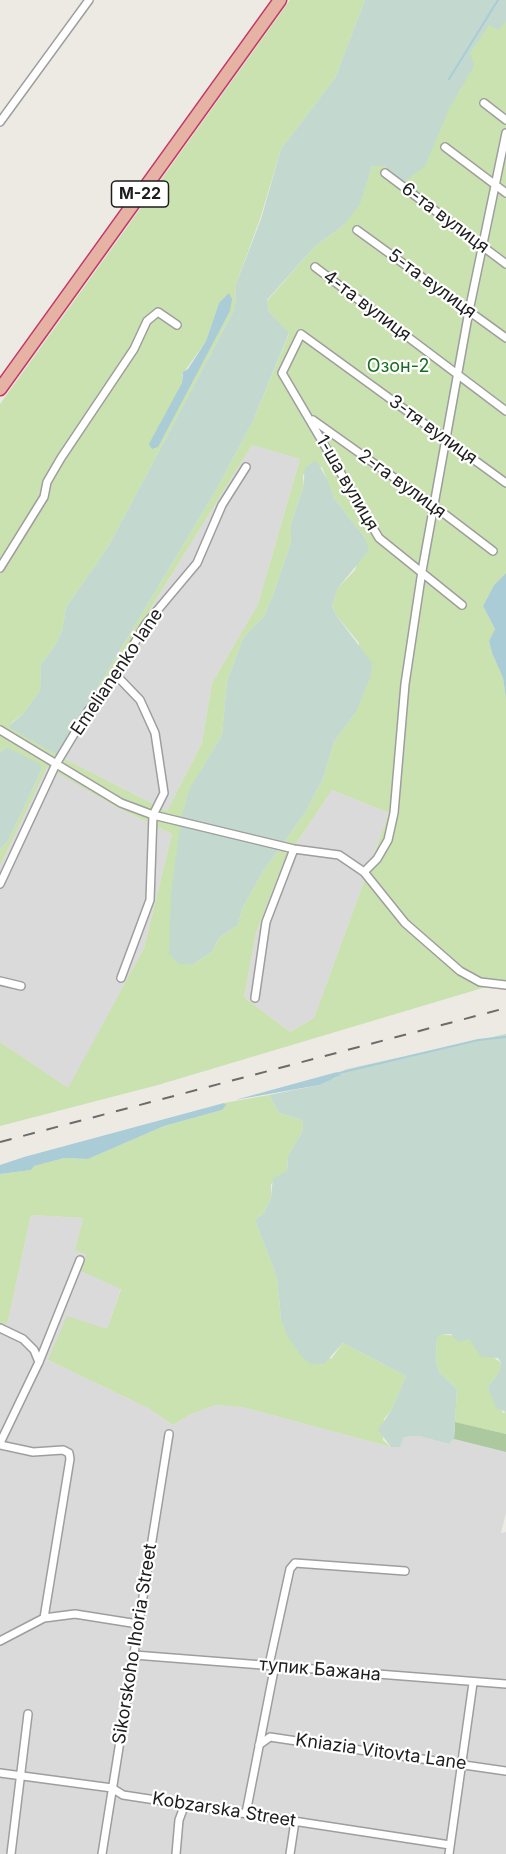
<!DOCTYPE html>
<meta charset="utf-8">
<style>
body{margin:0}
canvas{display:block;background:#edeae4}
</style>
<canvas width="506" height="1854"></canvas>
<script>
const ctx = document.querySelector('canvas').getContext('2d');
ctx.lineJoin = 'round';
function fill(path, color) {
  ctx.fillStyle = color;
  ctx.fill(path, 'evenodd');
}
function shape(rows) {
  const path = new Path2D();
  for (const r of rows) {
    path.moveTo(r[0], r[1]);
    for (let i = 2; i < r.length; i += 2) path.lineTo(r[i], r[i + 1]);
  }
  return path;
}
function trace(path, color, width, dash) {
  ctx.strokeStyle = color;
  ctx.lineWidth = width;
  ctx.lineCap = dash ? 'butt' : 'round';
  ctx.setLineDash(dash || []);
  ctx.stroke(path);
}
function drawText(font, color, halo, rows, align = 'center') {
  ctx.font = font + ' Inter,sans-serif';
  ctx.lineWidth = 4.5;
  ctx.setLineDash([]);
  ctx.textBaseline = 'middle';
  ctx.strokeStyle = halo;
  ctx.fillStyle = color;
  for (const [text, x, y, turn = 0] of rows) {
    ctx.save();
    ctx.translate(x, y);
    ctx.rotate((+turn || 0) * Math.PI / 180);
    ctx.textAlign = isNaN(turn) ? turn : align;
    if (halo) ctx.strokeText(text, 0, 0);
    ctx.fillText(text, 0, 0);
    ctx.restore();
  }
}
const residential = shape([
 [252,445,300,459,258,604,212,683,202,743,167,811,59,756],
 [47,766,120,809,172,834,144,948,68,1089,0,1042,0,866],
 [332,790,389,813,314,1018,290,1032,244,997,256,933,283,863],
 [31,1215,83,1218,75,1250,87,1254,121,1288,107,1329,48,1360,148,1408,173,1425,191,1414,216,1405,242,1407,391,1447,403,1437,419,1436,449,1444,454,1439,506,1452,506,1513,501,1533,506,1532,506,1854,0,1854,0,1324,7,1323,11,1307]
]);
const grass = shape([
 [290,0,365,0,335,78,281,149,260,219,236,284,235,308,108,547,66,607,62,631,53,649,41,664,40,690,24,713,11,723,57,755,215,492,253,421,289,334,269,312,267,301,314,247,344,225,363,192,372,166,431,132,461,89,457,51,506,0,506,573,494,585,483,606,495,629,489,641,492,653,503,678,506,699,506,981,158,1085,0,1126,0,1042,68,1088,144,948,172,834,120,809,47,767,0,866,0,849,8,841,41,771,6,747,0,753,0,404],
 [219,303,230,311,155,450,171,406,182,383,182,375,206,341],
 [252,445,300,459,258,604,212,683,202,743,167,811,59,756],
 [322,467,334,498,365,538,355,570,338,588,332,604,336,615,359,643,356,712,334,742,323,779,305,813,262,873,242,909,238,925,219,938,212,952,194,964,179,964,171,914,171,891,201,770,222,735,227,681,243,638,264,616,273,595,291,542,291,524,303,488,303,475],
 [332,790,389,813,314,1018,290,1032,244,997,256,933,283,863],
 [269,1095,279,1113,302,1120,303,1124,302,1132,288,1156,287,1171,271,1184,271,1197,264,1213,255,1220,277,1278,281,1319,331,1359,343,1343,406,1376,391,1411,384,1419,383,1440,391,1447,242,1407,216,1405,191,1414,173,1425,148,1408,48,1360,67,1316,107,1329,121,1289,81,1271,86,1254,75,1250,83,1218,31,1215,11,1307,7,1324,0,1324,0,1174,31,1170,33,1166,64,1158,88,1159,164,1126,222,1110,224,1103],
 [442,1334,469,1338,501,1363,499,1372,488,1387,503,1413,506,1412,506,1434,455,1422,457,1389,439,1372,436,1360,437,1338]
]);
const forest = shape([
 [455,1422,506,1434,506,1452,454,1439]
]);
const wetland = shape([
 [365,0,506,0,506,21,499,30,489,25,470,53,474,66,449,109,425,166,405,181,393,176,385,166,372,166,360,204,344,225,314,247,267,300,269,312,289,333,253,421,215,492,57,755,10,728,12,723,24,713,40,690,41,664,53,649,62,631,66,607,108,547,235,308,236,284,261,219,281,149,335,78],
 [316,460,328,481,334,498,365,538,369,550,338,588,332,605,336,615,372,663,370,678,356,712,334,742,323,779,305,813,262,873,242,909,238,925,219,938,212,952,194,964,179,964,169,954,171,891,182,815,190,788,222,735,227,681,243,638,264,616,273,595,291,542,291,524,303,488,305,468],
 [6,747,40,764,41,771,8,841,0,849,0,753],
 [506,1034,506,1412,496,1408,488,1387,499,1372,501,1363,498,1358,481,1357,469,1339,458,1342,451,1334,442,1334,437,1338,436,1360,439,1372,457,1389,454,1439,449,1444,419,1436,404,1437,400,1447,391,1447,378,1430,391,1411,406,1376,343,1343,324,1364,311,1364,301,1356,287,1335,281,1319,277,1278,255,1220,264,1213,271,1197,273,1178,287,1171,288,1156,302,1132,303,1124,302,1120,279,1113,269,1095,319,1085,325,1080,336,1078,344,1070,356,1067]
]);
const water = shape([
 [229,293,232,299,230,311,158,447,152,449,149,444,182,383,183,372,188,369,206,341,219,303],
 [506,573,506,699,503,678,492,653,489,641,495,629,483,606,494,585],
 [337,1072,341,1075,319,1085,235,1100],
 [224,1103,226,1105,222,1110,164,1126,88,1159,64,1158,34,1166,31,1170,0,1174,0,1165,24,1157]
]);
const stream = shape([
 [449,79,498,0],
 [339,1073,478,1040,506,1037]
]);
const minor = shape([
 [484,103,506,120],
 [0,122,89,0],
 [445,147,506,193],
 [385,173,506,264],
 [357,230,506,338],
 [315,267,506,411],
 [313,420,434,506,493,551],
 [0,568,44,497,47,482,61,458,134,349,147,321,158,312,177,325],
 [462,605,379,538,282,373,301,334,506,483],
 [116,675,140,700,155,733,164,793,153,815,150,900,121,978],
 [0,730,121,803,153,815,294,849,339,855,364,872,377,859,388,840,394,813,405,684,422,571,469,311,506,133],
 [364,872,405,923,460,971,480,982,506,985],
 [0,884,56,764,88,711,116,675,145,625,197,563,222,505,246,467],
 [0,981,21,986],
 [255,998,266,922,294,849],
 [0,1328,23,1339,34,1350,39,1362],
 [0,1443,39,1362,80,1260],
 [0,1445,33,1452,63,1450,69,1453,70,1459,44,1618],
 [0,1641,44,1618,75,1614,138,1624],
 [134,1655,506,1684],
 [269,1665,290,1569,295,1563,405,1571],
 [259,1745,270,1737,290,1740,506,1771],
 [0,1773,112,1788,123,1795,450,1845],
 [246,1813,275,1665],
 [11,1854,28,1714],
 [102,1854,169,1434],
 [176,1854,179,1820,185,1804],
 [290,1854,295,1821],
 [449,1854,473,1683]
]);
const trunk = shape([
 [0,389,280,0]
]);
const rail = shape([
 [0,1142,506,1008]
]);
const shields = [
 [140,194,57]
];
const shieldNames = [
 ["М-22",140,194]
];
const streetNames = [
 ["6-та вулиця",445,218,37],
 ["5-та вулиця",432,284,36],
 ["4-та вулиця",367,306,37],
 ["3-тя вулиця",433,430,36],
 ["1-ша вулиця",347,483,60],
 ["2-га вулиця",402,484,36],
 ["Emelianenko lane",117,672,-56],
 ["Sikorskoho Ihoria Street",135,1644,-81],
 ["тупик Бажана",320,1670,5],
 ["Kniazia Vitovta Lane",381,1752,8],
 ["Kobzarska Street",224,1810,9]
];
const parkNames = [
 ["Озон-2",398,367]
];
fill(residential, '#dbdada');
fill(grass, '#c9e2b0');
fill(forest, '#abc89e');
fill(wetland, '#c3d9cf');
fill(water, '#a9ccd6');
trace(stream, '#a9ccd6', 2);
trace(minor, '#9e9e9e', 10);
trace(trunk, '#c4386a', 15);
trace(minor, '#fff', 7);
trace(trunk, '#e6b2a4', 12);
trace(rail, '#6b6b6b', 2, [12, 12]);
for (const [x, y, w] of shields) {
  const box = new Path2D();
  box.roundRect(x - w / 2, y - 13, w, 26, 4.5);
  ctx.fillStyle = '#fff';
  ctx.fill(box);
  trace(box, '#1d1d1d', 1.5);
}
drawText('bold 16px', '#1d1d1d', null, shieldNames);
drawText('18px', '#1d1d1d', '#fff', streetNames);
drawText('18px', '#186e1e', '#fff', parkNames);
</script>
